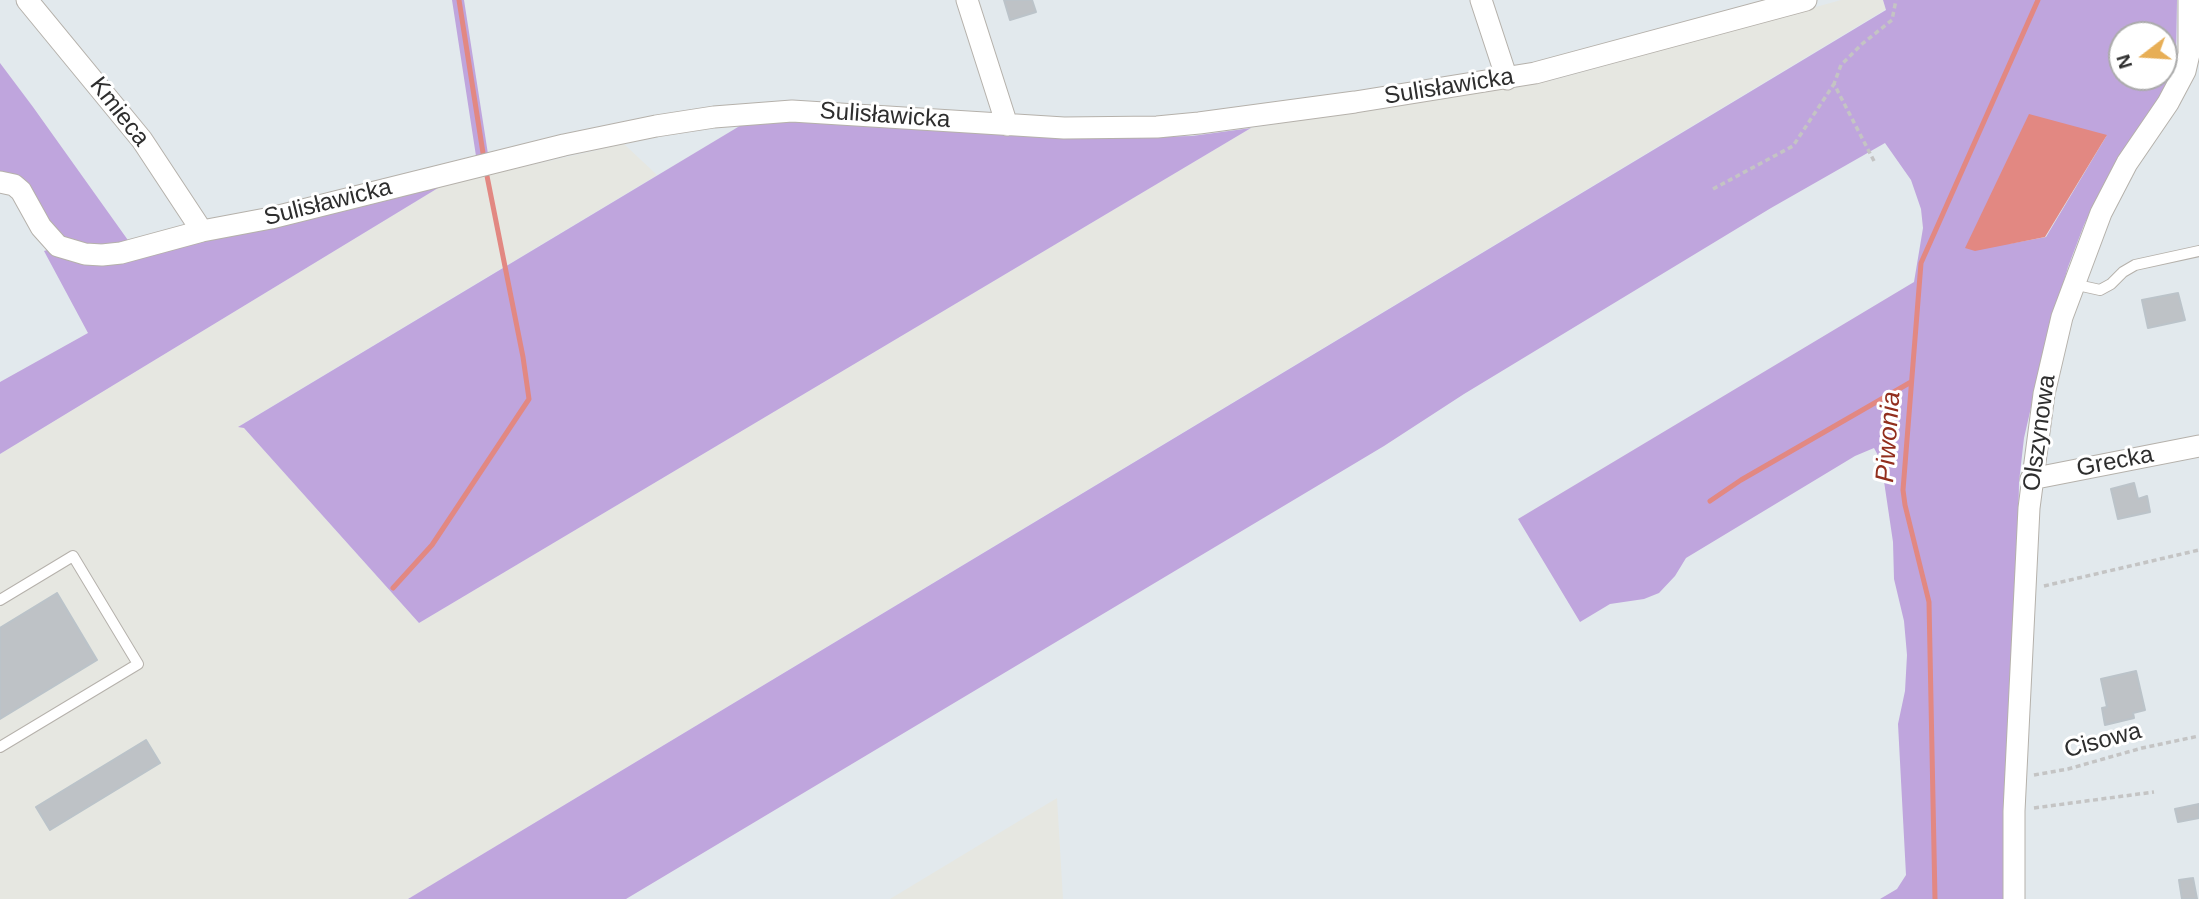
<!DOCTYPE html>
<meta charset="utf-8">
<style>
body{margin:0}
#map{position:relative;width:2199px;height:899px;overflow:hidden;background:#e2e9ed;font-family:Helvetica,sans-serif}
canvas{display:block}
.north{position:absolute;left:2108px;top:21px;width:70px;height:70px;box-sizing:border-box;background:#fff;border:2px solid #ababab;border-radius:50%;rotate:253deg;font-size:19px;font-weight:700;line-height:28px;text-align:center;color:#2e2e2e}
.north::after{content:'';display:block;margin:auto;width:24px;height:32px;background:#e7ae56;clip-path:polygon(50% 0,100% 100%,50% 72%,0 100%)}
</style>
<div id="map">
<canvas width="2199" height="899"></canvas>
<div class="north">N</div>
</div>
<script>
const ctx = document.querySelector('canvas').getContext('2d');
ctx.lineJoin = 'round';
function fill(path, color) {
  ctx.fillStyle = color;
  ctx.fill(path, 'evenodd');
}
function shape(rows) {
  const path = new Path2D();
  for (const r of rows) {
    path.moveTo(r[0], r[1]);
    for (let i = 2; i < r.length; i += 2) path.lineTo(r[i], r[i + 1]);
  }
  return path;
}
function trace(path, color, width, dash) {
  ctx.strokeStyle = color;
  ctx.lineWidth = width;
  ctx.lineCap = dash ? 'butt' : 'round';
  ctx.setLineDash(dash || []);
  ctx.stroke(path);
}
function drawText(font, color, halo, rows, align = 'center') {
  ctx.font = font + ' Helvetica,sans-serif';
  ctx.lineWidth = 6;
  ctx.setLineDash([]);
  ctx.textBaseline = 'middle';
  ctx.strokeStyle = halo;
  ctx.fillStyle = color;
  for (const [text, x, y, turn = 0] of rows) {
    ctx.save();
    ctx.translate(x, y);
    ctx.rotate((+turn || 0) * Math.PI / 180);
    ctx.textAlign = isNaN(turn) ? turn : align;
    if (halo) ctx.strokeText(text, 0, 0);
    ctx.fillText(text, 0, 0);
    ctx.restore();
  }
}
const industrial = shape([
 [1841,0,1883,0,1886,9,408,899,0,899,0,454,443,185,624,144,657,175,239,426,244,428,419,623,1251,128,1554,80],
 [1057,798,1063,899,890,899]
]);
const green = shape([
 [452,0,464,0,488,154,476,156],
 [1883,0,2177,0,2176,60,2174,76,2168,93,2129,141,2104,184,2084,225,2068,267,2043,355,2024,438,2019,482,2017,589,2005,899,1880,899,1897,889,1906,875,1898,724,1905,691,1907,655,1904,621,1894,579,1893,542,1881,461,1874,448,1855,456,1686,558,1675,576,1659,593,1644,599,1610,604,1580,622,1518,519,1914,282,1923,228,1921,209,1911,180,1885,143,1771,208,1464,394,1384,446,626,899,408,899,1886,10],
 [2122,35,2164,35,2164,77,2122,77],
 [2107,135,2046,237,2008,244],
 [0,63,33,107,130,243,113,247,63,241,23,183,13,174,0,174],
 [780,121,865,123,1066,139,1192,136,1251,128,419,623,244,428,238,427,743,124],
 [443,185,0,454,0,382,88,333,44,251,50,249,59,254]
]);
const water = shape([
 [2029,114,2107,135,2045,237,1975,251,1965,248]
]);
const stream = shape([
 [459,0,483,153],
 [1710,501,1741,480,1911,382],
 [393,588,432,545,529,399,523,357,487,176],
 [1935,899,1929,602,1905,505,1903,490,1921,263,2038,0]
]);
const building = shape([
 [1004,0,1032,0,1036,12,1010,20,1004,0],
 [2178,293,2185,320,2148,328,2142,300,2178,293],
 [2134,483,2138,499,2147,496,2150,512,2118,519,2111,489,2134,483],
 [57,593,97,660,0,719,0,628,57,593],
 [2136,671,2145,710,2133,713,2134,718,2105,725,2102,708,2107,707,2101,679,2136,671],
 [146,740,160,763,50,830,36,807,146,740],
 [2199,804,2199,818,2178,822,2175,809,2199,804],
 [2193,878,2197,899,2182,899,2179,880,2193,878]
]);
const path = shape([
 [1874,161,1834,84,1841,65,1862,44,1892,20,1896,0],
 [1713,189,1793,146,1834,84],
 [2044,586,2199,550],
 [2034,775,2068,769,2142,748,2199,736],
 [2034,808,2154,792]
]);
const service = shape([
 [2073,284,2100,290,2111,284,2123,272,2135,265,2199,251],
 [0,600,73,556,138,664,0,747]
]);
const minor = shape([
 [27,0,142,140,202,231],
 [967,0,1007,125],
 [1481,0,1507,79],
 [0,182,14,185,21,191,41,227,58,246,85,254,102,255,121,253,202,231,271,218,564,145,656,126,714,117,792,111,1064,128,1157,127,1199,123,1355,102,1535,73,1806,0],
 [2031,479,2199,446],
 [2014,899,2014,811,2029,508,2044,394,2062,317,2101,213,2127,163,2168,103,2185,71,2189,54,2189,0]
]);
const streetNames = [
 ["Sulisławicka",1449,87,-9],
 ["Kmieca",119,112,52],
 ["Sulisławicka",885,116,4],
 ["Sulisławicka",328,203,-14],
 ["Olszynowa",2040,433,-82],
 ["Grecka",2115,462,-11],
 ["Cisowa",2103,741,-15]
];
const waterNames = [
 ["Piwonia",1889,437,-86]
];
fill(industrial, '#e6e7e1');
fill(green, '#bfa5dd');
fill(water, '#e28882');
trace(stream, '#e28882', 5);
fill(building, '#bec2c6');
trace(building, '#bbc3c9', 2);
trace(service, '#b5b1ab', 12);
trace(minor, '#b5b1ab', 23);
trace(path, '#c4c4c4', 3.5, [5, 3.5]);
trace(service, '#fff', 10);
trace(minor, '#fff', 21);
drawText('24px', '#2e2e2e', '#fff', streetNames);
drawText('italic 26px', '#922e1d', '#fff', waterNames);
</script>
